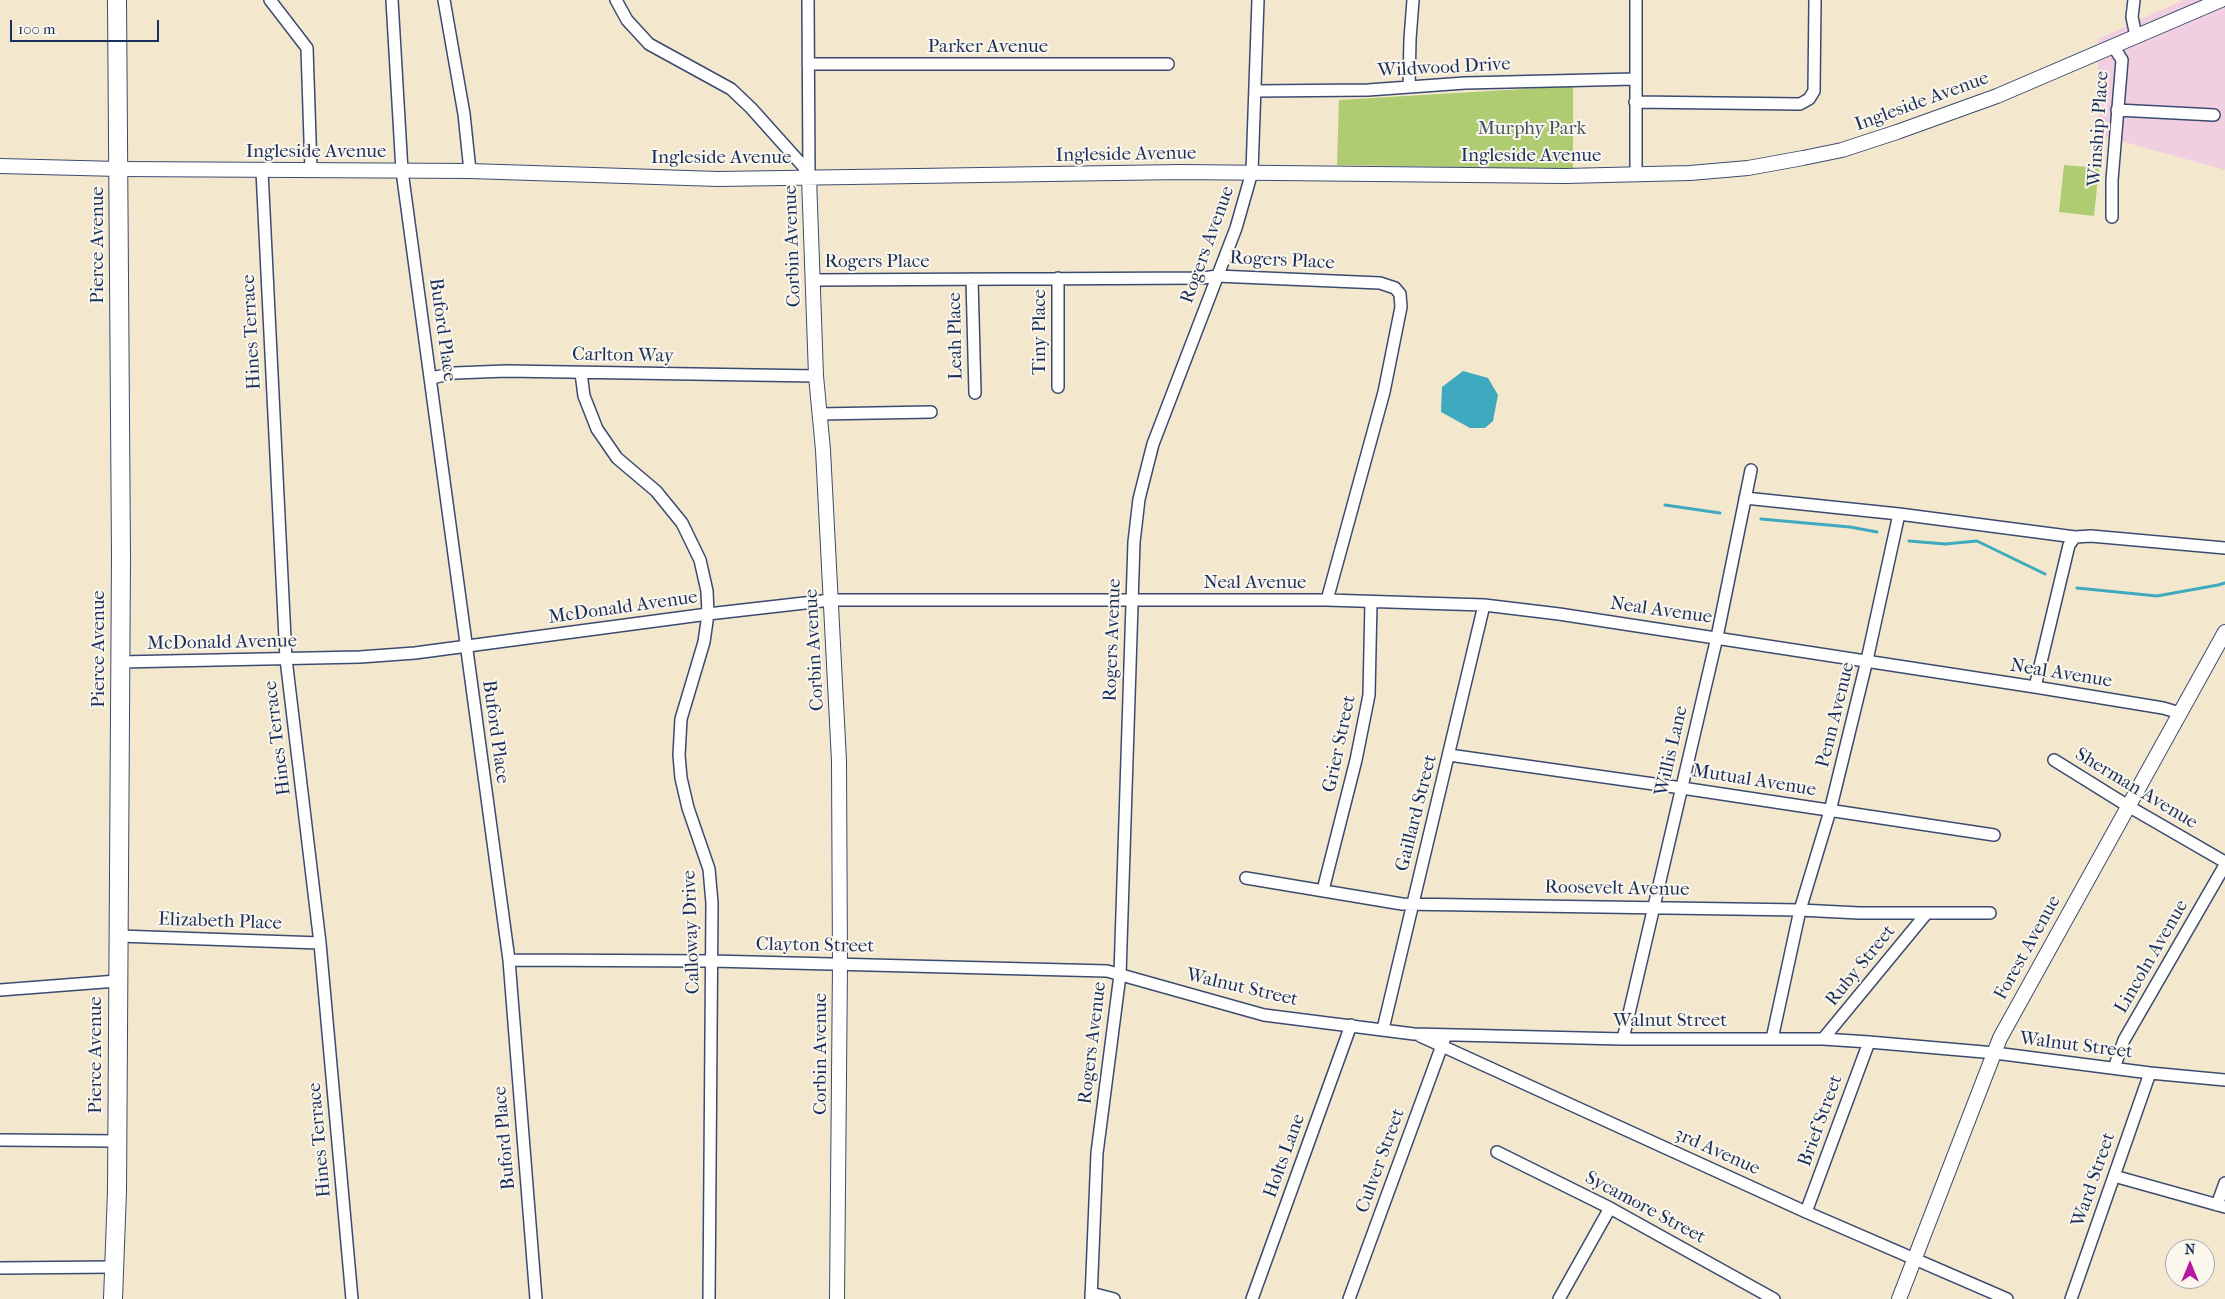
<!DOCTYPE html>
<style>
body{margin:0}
#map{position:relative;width:2225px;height:1299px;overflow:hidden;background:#f3e7ce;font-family:"IM FELL French Canon",serif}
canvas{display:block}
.north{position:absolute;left:2165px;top:1239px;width:50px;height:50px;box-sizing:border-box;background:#fbf7ec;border:1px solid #a1a7b3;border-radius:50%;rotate:0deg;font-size:14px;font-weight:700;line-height:20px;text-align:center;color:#1b2f5e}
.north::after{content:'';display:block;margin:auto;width:18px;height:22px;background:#b5179e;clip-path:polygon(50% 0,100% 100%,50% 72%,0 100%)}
.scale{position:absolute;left:10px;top:20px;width:149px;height:22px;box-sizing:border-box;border:2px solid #1b2f5e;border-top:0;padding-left:6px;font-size:15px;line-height:18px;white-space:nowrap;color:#1b2f5e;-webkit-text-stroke:4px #fbf7ec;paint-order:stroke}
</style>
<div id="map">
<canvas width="2225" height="1299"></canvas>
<div class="north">N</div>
<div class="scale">100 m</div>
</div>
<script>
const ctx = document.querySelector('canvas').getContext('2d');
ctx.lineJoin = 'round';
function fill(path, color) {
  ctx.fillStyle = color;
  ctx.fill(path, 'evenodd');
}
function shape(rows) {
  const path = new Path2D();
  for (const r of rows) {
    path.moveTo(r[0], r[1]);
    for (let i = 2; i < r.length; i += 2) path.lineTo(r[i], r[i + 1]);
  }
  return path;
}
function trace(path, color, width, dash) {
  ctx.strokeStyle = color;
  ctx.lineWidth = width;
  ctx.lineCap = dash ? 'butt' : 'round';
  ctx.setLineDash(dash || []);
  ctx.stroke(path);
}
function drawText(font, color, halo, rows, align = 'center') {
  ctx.font = font + ' "IM FELL French Canon",serif';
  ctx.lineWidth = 4;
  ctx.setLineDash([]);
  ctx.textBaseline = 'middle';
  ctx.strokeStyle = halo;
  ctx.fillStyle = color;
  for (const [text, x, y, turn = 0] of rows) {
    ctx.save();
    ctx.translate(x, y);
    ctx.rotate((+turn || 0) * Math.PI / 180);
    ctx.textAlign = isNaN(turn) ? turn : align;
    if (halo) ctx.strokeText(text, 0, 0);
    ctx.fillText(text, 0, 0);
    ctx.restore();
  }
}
const built = shape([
 [2183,0,2225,0,2225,170,2099,135,2098,39]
]);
const green = shape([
 [1573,86,1573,169,1337,165,1339,100],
 [2064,165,2099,168,2094,216,2059,212]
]);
const water = shape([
 [1463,371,1488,378,1498,395,1493,421,1485,428,1470,428,1441,412,1442,387]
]);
const stream = shape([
 [1665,505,1720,513],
 [1761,519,1850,527,1877,532],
 [1909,541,1945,544,1977,541,2045,574],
 [2077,588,2157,596,2218,585,2225,583]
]);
const minor = shape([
 [270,0,307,48,311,170],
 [392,0,402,171,509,960,536,1299],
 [444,0,464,114,470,171],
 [616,0,627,20,649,44,731,89,751,108,803,166,809,177],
 [808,0,809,175],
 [1636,0,1636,174],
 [2134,0,2132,17,2136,36],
 [808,64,1168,64],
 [1409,87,1410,39,1413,0],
 [1255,91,1368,90,1465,83,1635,79],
 [1635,102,1800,104,1809,99,1814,91,1815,0],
 [2117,110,2214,115],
 [262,171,286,659,320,943,352,1299],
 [2112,217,2112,180,2122,60,2113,46],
 [972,279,975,393],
 [814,280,1203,278,1217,276,1380,283,1395,288,1400,294,1401,307,1384,392,1327,600],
 [581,373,584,396,597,429,617,458,656,491,682,523,700,560,707,591,708,614,704,642,681,719,679,755,681,778,688,808,709,869,712,903,709,1299],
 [431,378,455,373,506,371,816,376],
 [1058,387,1058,278],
 [819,414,931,412],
 [1745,498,1899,514,2075,537,2091,536,2225,548],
 [120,662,360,657,415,653,708,614,831,600,1327,600,1484,605,1559,614,2035,687,2163,708,2180,713],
 [2035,687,2069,545,2075,537],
 [1449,755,1682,788,1994,835],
 [2054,760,2128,806,2225,862],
 [1246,878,1402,904,1800,910,1859,913,1990,913],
 [1323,890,1356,760,1369,695,1371,602],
 [119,936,320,943],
 [509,960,712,961,1107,971,1264,1015,1414,1034,1623,1039,1823,1039,1869,1042,1995,1053,2150,1073,2225,1080],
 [0,990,117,981],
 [1383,1029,1484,605],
 [1420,1036,1806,1212,2007,1299],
 [1623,1039,1717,637,1751,470],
 [1772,1039,1800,910,1830,811,1867,660,1899,514],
 [1823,1039,1926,914],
 [2114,1068,2124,1040,2225,865],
 [0,1140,117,1141],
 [1497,1152,1610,1208,1774,1299],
 [2114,1176,2225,1207],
 [2217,1205,2225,1183],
 [1806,1212,1869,1042],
 [0,1268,114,1267],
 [1091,1293,1114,1299],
 [1091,1299,1097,1153,1120,975,1134,542,1139,499,1153,444,1236,228,1252,172,1258,0],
 [1252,1299,1351,1025],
 [1349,1299,1444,1040],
 [1559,1299,1610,1208],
 [2071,1299,2150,1073]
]);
const tertiary = shape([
 [0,166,119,169,470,171,718,179,1181,172,1565,176,1690,173,1748,168,1803,158,1842,150,1897,132,1997,96,2221,0],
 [809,177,816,376,823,450,839,761,840,964,837,1299],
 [1899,1299,2000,1038,2225,632]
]);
const primary = shape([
 [113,1299,117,1191,121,556,117,0]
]);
const streetNames = [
 ["Parker Avenue",988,47],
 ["Wildwood Drive",1444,68,-3],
 ["Ingleside Avenue",1922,102,-20],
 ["Winship Place",2099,129,-86],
 ["Ingleside Avenue",316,152],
 ["Ingleside Avenue",1126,155,-1],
 ["Ingleside Avenue",1531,156],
 ["Ingleside Avenue",721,158],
 ["Pierce Avenue",98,245,-90],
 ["Rogers Avenue",1208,245,-70],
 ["Corbin Avenue",793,246,-92],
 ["Rogers Place",1282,261,3],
 ["Rogers Place",877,262],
 ["Buford Place",442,330,82],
 ["Hines Terrace",252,332,-93],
 ["Tiny Place",1040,332,-90],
 ["Leah Place",956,336,-91],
 ["Carlton Way",623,356,1],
 ["Neal Avenue",1255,583],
 ["McDonald Avenue",623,608,-8],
 ["Neal Avenue",1661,611,8],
 ["Rogers Avenue",1113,640,-88],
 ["McDonald Avenue",222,643,-1],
 ["Pierce Avenue",99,649,-90],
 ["Corbin Avenue",815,650,-93],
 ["Neal Avenue",2061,674,9],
 ["Penn Avenue",1836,715,-76],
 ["Buford Place",495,732,82],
 ["Hines Terrace",278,738,-97],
 ["Grier Street",1340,744,-78],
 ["Willis Lane",1672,751,-77],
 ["Mutual Avenue",1754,781,9],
 ["Sherman Avenue",2136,789,31],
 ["Gaillard Street",1417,813,-76],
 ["Roosevelt Avenue",1617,889,1],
 ["Elizabeth Place",220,922,2],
 ["Calloway Drive",692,932,-92],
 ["Clayton Street",815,946,1],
 ["Forest Avenue",2028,948,-61],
 ["Lincoln Avenue",2152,957,-60],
 ["Ruby Street",1861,966,-51],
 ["Walnut Street",1242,988,13],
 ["Walnut Street",1670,1021],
 ["Rogers Avenue",1093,1043,-83],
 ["Walnut Street",2076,1046,7],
 ["Corbin Avenue",821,1054,-90],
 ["Pierce Avenue",96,1055,-90],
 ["Brief Street",1821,1121,-70],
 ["Buford Place",505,1138,-95],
 ["Hines Terrace",320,1140,-95],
 ["3rd Avenue",1717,1152,24],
 ["Holts Lane",1285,1156,-70],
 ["Culver Street",1381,1161,-70],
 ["Ward Street",2094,1180,-71],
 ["Sycamore Street",1645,1208,28]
];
const parkNames = [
 ["Murphy Park",1532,129]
];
fill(built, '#f2cfe0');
fill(green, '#afcc73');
fill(water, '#3faabf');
trace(stream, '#3faabf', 3);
trace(minor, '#3b4b6f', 14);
trace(tertiary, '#3b4b6f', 16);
trace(primary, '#3b4b6f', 20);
trace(minor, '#fff', 11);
trace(tertiary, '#fff', 14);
trace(primary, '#fff', 18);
drawText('19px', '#1b2f5e', '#fbf7ec', streetNames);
drawText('19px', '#405663', '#fbf7ec', parkNames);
</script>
